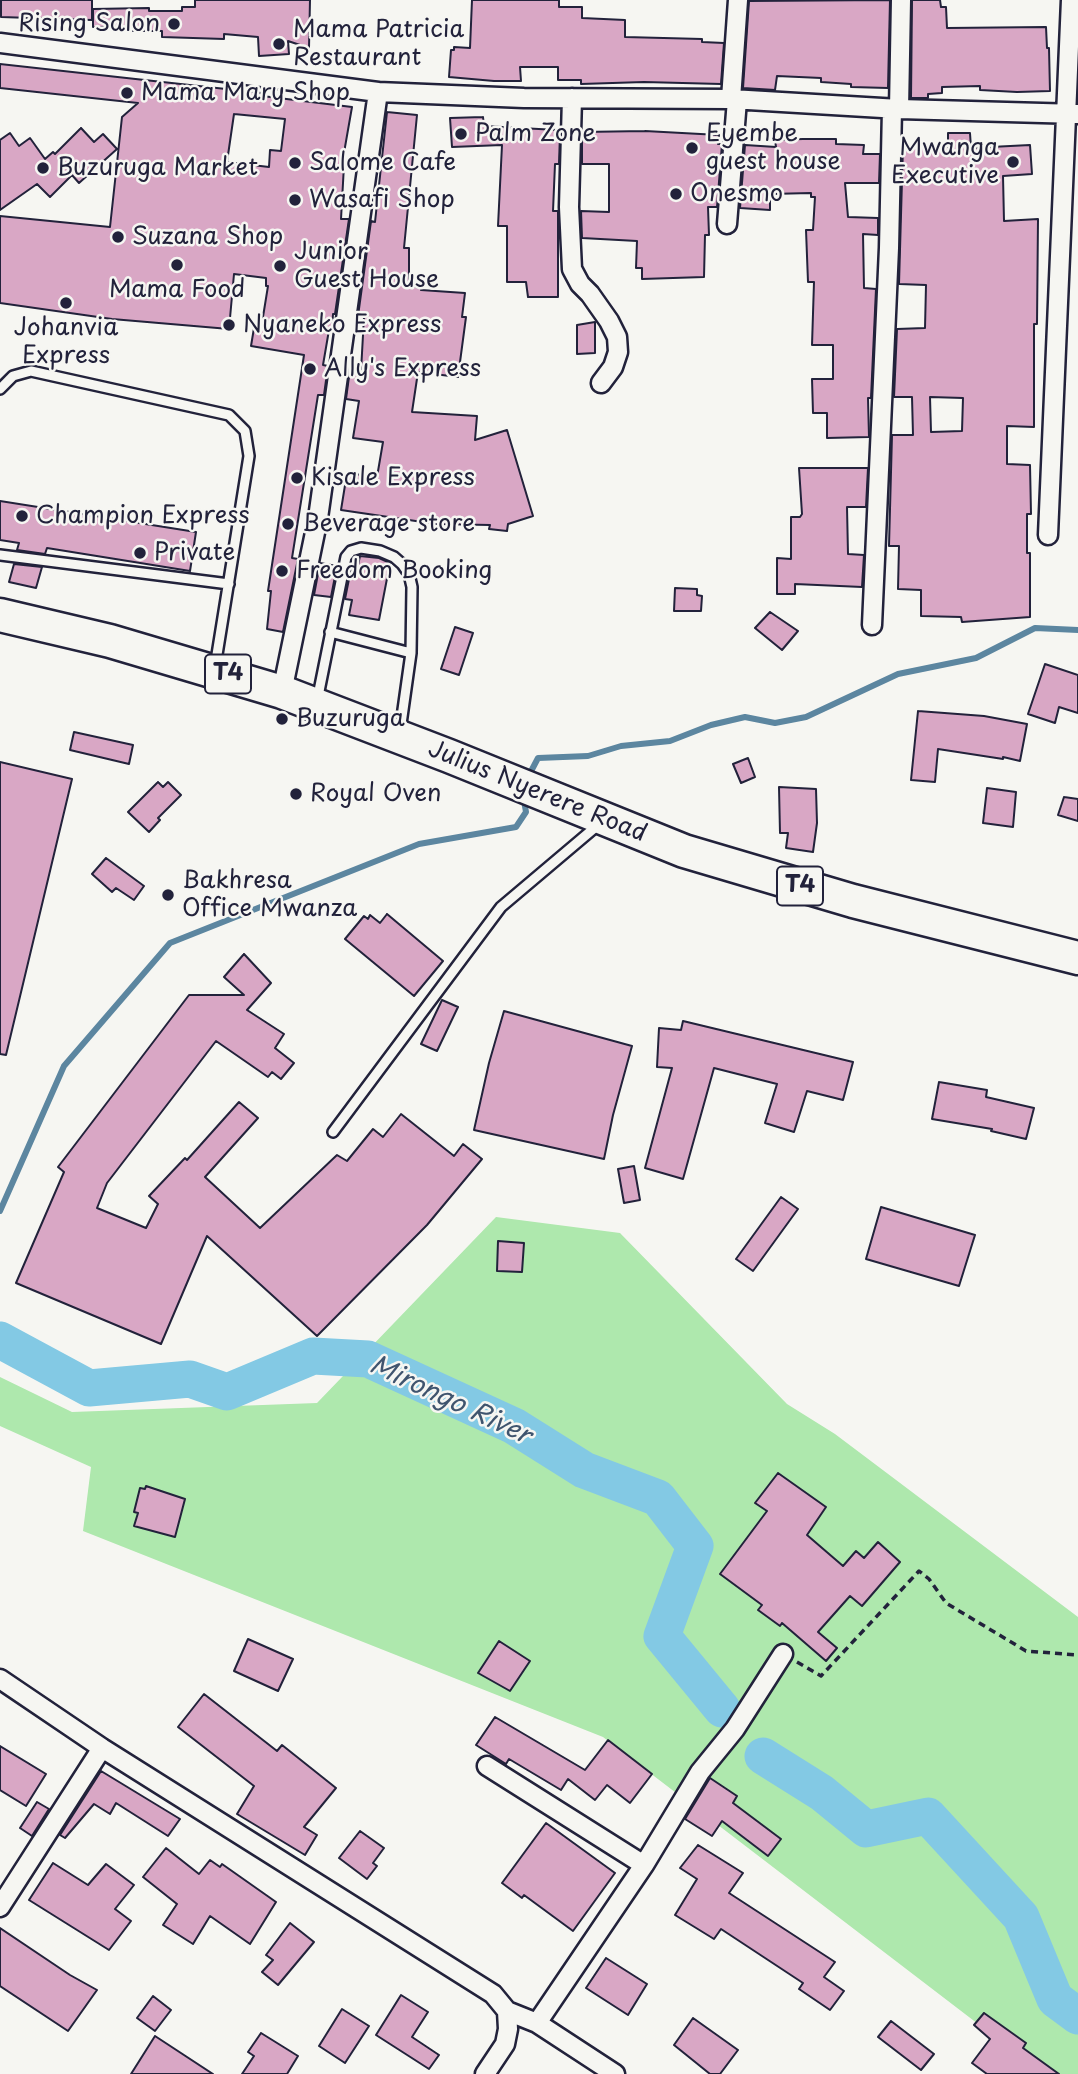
<!DOCTYPE html>
<style>
body{margin:0}
canvas{display:block;background:#f6f6f2}
</style>
<canvas width="1078" height="2074"></canvas>
<script>
const ctx = document.querySelector('canvas').getContext('2d');
ctx.lineJoin = 'round';
function fill(path, color) {
  ctx.fillStyle = color;
  ctx.fill(path, 'evenodd');
}
function shape(rows) {
  const path = new Path2D();
  for (const r of rows) {
    path.moveTo(r[0], r[1]);
    for (let i = 2; i < r.length; i += 2) path.lineTo(r[i], r[i + 1]);
  }
  return path;
}
function trace(path, color, width, dash) {
  ctx.strokeStyle = color;
  ctx.lineWidth = width;
  ctx.lineCap = dash ? 'butt' : 'round';
  ctx.setLineDash(dash || []);
  ctx.stroke(path);
}
function drawText(font, color, halo, rows, align = 'center') {
  ctx.font = font + ' "Playpen Sans",sans-serif';
  ctx.lineWidth = 5;
  ctx.setLineDash([]);
  ctx.textBaseline = 'middle';
  ctx.strokeStyle = halo;
  ctx.fillStyle = color;
  for (const [text, x, y, turn = 0] of rows) {
    ctx.save();
    ctx.translate(x, y);
    ctx.rotate((+turn || 0) * Math.PI / 180);
    ctx.textAlign = isNaN(turn) ? turn : align;
    if (halo) ctx.strokeText(text, 0, 0);
    ctx.fillText(text, 0, 0);
    ctx.restore();
  }
}
const green = shape([
 [496,1217,620,1233,787,1404,835,1434,1078,1617,1078,2074,1039,2074,1016,2053,603,1737,83,1531,91,1467,0,1426,0,1377,72,1412,317,1403]
]);
const stream = shape([
 [527,779,538,758,588,756,621,746,670,741,711,725,745,717,775,723,806,717,898,674,976,658,1035,628,1078,630],
 [0,1211,64,1066,170,943,419,844,516,827,526,812,523,795]
]);
const river = shape([
 [0,1340,89,1388,190,1379,227,1392,313,1356,368,1359,514,1426,584,1470,658,1498,695,1546,662,1636,722,1709],
 [763,1756,822,1793,866,1829,928,1816,1021,1917,1055,1999,1078,2016]
]);
const building = shape([
 [1,0,92,0,92,20,1,17,1,0],
 [195,0,310,0,309,48,288,41,289,54,259,56,258,37,224,34,224,39,162,37,162,31,133,31,133,27,93,27,93,9,149,8,149,11,182,11,182,7,195,7,195,0],
 [472,0,559,0,559,7,582,7,582,18,625,20,625,37,702,39,702,42,724,43,721,84,644,82,581,84,581,80,558,80,558,67,520,67,521,81,494,81,449,77,451,50,454,50,454,47,470,48,472,0],
 [890,0,888,88,851,87,851,84,821,82,821,78,777,76,775,90,743,88,749,1,890,0],
 [912,0,940,0,941,7,946,7,947,28,1046,27,1047,48,1049,48,1050,91,1017,92,980,90,980,86,942,87,942,93,928,94,928,98,911,98,912,0],
 [0,64,262,93,262,96,352,107,345,147,341,219,349,219,335,314,333,314,332,330,329,330,323,365,328,366,324,395,318,395,292,558,298,559,283,632,267,629,271,591,268,591,304,355,251,346,255,322,262,323,268,286,266,286,266,278,234,274,229,329,112,319,0,303,0,216,110,227,122,117,138,103,0,88,0,64],
 [234,114,285,119,281,151,270,150,269,167,227,162,234,114],
 [387,112,417,115,404,248,409,248,409,286,422,288,421,290,465,293,462,317,466,317,458,377,418,372,412,412,477,416,475,440,507,430,533,516,508,524,507,531,489,529,490,525,436,524,341,510,347,473,377,477,383,442,353,438,359,401,346,399,350,369,361,371,364,317,358,316,371,221,375,222,387,112],
 [483,117,484,126,557,130,557,133,560,133,559,164,555,164,553,211,558,211,558,297,528,297,526,282,507,282,507,226,498,226,502,145,452,147,450,118,483,117],
 [81,128,94,142,103,134,117,149,79,183,72,175,50,197,37,184,0,210,0,140,10,133,19,146,30,138,45,159,53,152,55,154,81,128],
 [645,131,719,135,718,144,722,144,717,207,708,207,709,235,705,235,704,277,642,279,642,268,636,268,637,241,582,238,581,211,609,212,609,164,582,164,582,132,645,131],
 [948,133,970,133,971,148,1030,145,1032,174,1003,176,1004,221,1038,219,1037,324,1034,324,1034,427,1007,426,1007,464,1030,465,1031,514,1027,514,1027,553,1030,553,1030,617,962,622,961,617,921,616,921,590,898,589,899,546,889,546,892,435,913,435,912,397,894,397,897,329,925,328,926,285,899,284,903,146,948,147,948,133],
 [930,397,963,398,962,431,931,432,930,397],
 [803,139,836,139,836,144,864,145,863,154,880,154,879,183,845,183,848,217,878,218,878,235,863,234,864,288,876,289,871,398,868,398,869,437,827,438,827,413,813,413,812,379,833,379,833,345,812,345,814,282,808,282,806,230,813,230,815,197,811,197,811,193,770,194,770,210,740,208,745,145,776,147,775,140,803,139],
 [595,322,595,353,577,354,577,325,595,322],
 [799,468,868,468,866,507,847,507,848,554,864,555,862,587,795,584,795,594,777,594,777,558,791,559,791,517,800,517,802,514,799,468],
 [0,501,196,532,190,571,47,548,45,554,17,550,19,543,0,540,0,501],
 [360,556,379,558,390,563,379,620,349,615,352,600,345,599,351,569,357,570,360,556],
 [320,563,337,566,331,597,314,595,320,563],
 [14,564,42,567,36,588,9,582,14,564],
 [675,588,697,589,697,595,702,596,701,611,674,611,675,588],
 [770,612,798,631,782,650,755,628,770,612],
 [455,627,473,633,459,675,441,669,455,627],
 [1045,664,1078,675,1078,713,1059,707,1055,723,1028,714,1045,664],
 [918,711,984,716,1027,724,1020,761,1003,757,1003,759,938,749,935,782,911,780,918,711],
 [74,732,133,745,129,764,70,750,74,732],
 [748,758,755,777,741,783,733,764,748,758],
 [0,762,72,779,6,1055,0,1054,0,762],
 [158,782,163,787,168,782,181,795,158,818,160,820,149,832,128,812,158,782],
 [779,787,816,789,817,823,813,852,786,848,788,833,780,833,779,787],
 [987,788,1016,792,1013,827,983,823,987,788],
 [1064,797,1078,799,1078,821,1058,815,1064,797],
 [106,858,144,886,134,900,116,888,112,892,92,874,106,858],
 [387,914,443,961,414,996,345,939,364,916,368,919,370,915,380,923,387,914],
 [244,954,271,983,247,1010,284,1034,275,1048,294,1063,281,1079,272,1072,268,1077,216,1041,107,1183,97,1208,146,1228,158,1204,149,1196,185,1158,187,1160,239,1102,258,1118,205,1177,260,1228,337,1155,347,1161,373,1129,383,1137,401,1114,454,1156,463,1144,482,1159,427,1225,317,1336,207,1236,161,1344,16,1283,64,1172,58,1167,189,995,244,995,224,977,244,954],
 [442,1000,458,1007,437,1051,421,1044,442,1000],
 [504,1011,632,1046,613,1115,604,1159,474,1130,489,1063,504,1011],
 [683,1021,853,1062,843,1100,807,1091,794,1132,765,1123,777,1084,714,1068,683,1179,645,1168,672,1068,657,1067,659,1028,681,1030,683,1021],
 [939,1082,987,1090,986,1097,1034,1108,1026,1139,991,1131,992,1129,932,1119,939,1082],
 [634,1166,640,1200,624,1203,618,1169,634,1166],
 [781,1197,798,1209,753,1271,736,1259,781,1197],
 [881,1207,975,1235,959,1286,866,1259,881,1207],
 [498,1241,524,1243,522,1272,497,1271,498,1241],
 [778,1473,826,1507,807,1535,843,1566,856,1551,864,1558,878,1542,900,1562,862,1606,850,1596,818,1632,837,1648,826,1661,782,1623,780,1626,758,1610,762,1605,720,1574,767,1511,755,1503,778,1473],
 [146,1486,185,1499,175,1537,134,1526,138,1513,134,1512,140,1488,145,1489,146,1486],
 [248,1639,293,1659,278,1691,234,1671,248,1639],
 [499,1641,530,1661,510,1691,478,1673,499,1641],
 [204,1694,277,1751,282,1745,336,1788,304,1827,317,1835,305,1855,237,1814,254,1786,178,1727,204,1694],
 [495,1717,585,1770,608,1740,652,1774,630,1803,607,1785,595,1800,568,1779,561,1790,509,1759,506,1764,476,1745,495,1717],
 [0,1746,46,1774,26,1806,0,1790,0,1746],
 [101,1771,180,1819,168,1836,116,1803,110,1814,94,1804,65,1838,60,1835,101,1771],
 [710,1778,737,1796,733,1803,781,1839,768,1856,722,1821,712,1836,685,1819,710,1778],
 [37,1802,49,1809,32,1836,20,1828,37,1802],
 [546,1823,615,1873,573,1931,524,1895,522,1898,502,1883,546,1823],
 [360,1831,384,1848,373,1863,377,1866,367,1879,339,1858,360,1831],
 [698,1845,743,1873,729,1893,835,1962,824,1977,844,1991,830,2010,799,1989,803,1983,721,1929,714,1939,675,1915,697,1879,680,1868,698,1845],
 [166,1848,199,1874,210,1860,220,1867,222,1864,276,1902,250,1944,210,1916,193,1944,163,1925,177,1904,143,1877,166,1848],
 [53,1863,88,1885,106,1864,134,1885,115,1909,131,1921,109,1950,29,1900,53,1863],
 [290,1923,314,1942,278,1985,262,1972,273,1960,266,1955,290,1923],
 [0,1928,70,1975,97,1990,68,2031,0,1986,0,1928],
 [606,1958,647,1984,628,2015,586,1988,606,1958],
 [401,1995,428,2012,412,2037,439,2055,429,2069,376,2035,401,1995],
 [153,1996,171,2010,155,2031,137,2018,153,1996],
 [342,2009,369,2026,345,2063,319,2046,342,2009],
 [984,2013,1026,2043,1023,2048,1059,2074,987,2074,972,2063,990,2039,974,2025,984,2013],
 [693,2018,738,2050,720,2074,710,2074,674,2045,693,2018],
 [891,2021,934,2054,921,2070,878,2037,891,2021],
 [261,2033,298,2056,287,2074,242,2074,254,2056,248,2052,261,2033],
 [155,2036,213,2074,131,2074,155,2036]
]);
const path = shape([
 [797,1662,821,1676,919,1571,929,1579,946,1603,1026,1651,1078,1655]
]);
const lane = shape([
 [0,389,13,376,31,371,229,415,245,431,249,456,215,667],
 [0,555,229,584],
 [330,632,411,653],
 [317,701,346,557,351,551,361,548,380,551,394,557,402,564,409,574,412,587,411,653,400,731],
 [333,1132,501,907,598,825]
]);
const street = shape([
 [0,43,378,92,524,98,731,99,899,109,1078,114],
 [572,98,569,207,572,269,580,284,590,294,609,321,617,337,618,352,613,367,601,383],
 [731,99,738,0],
 [899,109,901,0],
 [727,224,737,100],
 [1048,535,1071,0],
 [872,625,889,248,892,109],
 [282,692,318,518,378,92],
 [0,1679,102,1748,493,1994,507,2011,508,2029,505,2044,485,2074],
 [487,1766,644,1865],
 [0,1907,102,1748],
 [507,2011,537,2023,615,2074],
 [537,2023,644,1865,700,1772,735,1729,783,1654]
]);
const highway = shape([
 [0,615,110,641,282,692,449,756,684,851,853,901,1078,958]
]);
const markers = [
 [174,24,7,"#22223b"],
 [279,44,7,"#22223b"],
 [127,93,7,"#22223b"],
 [461,134,7,"#22223b"],
 [692,148,7,"#22223b"],
 [1013,162,7,"#22223b"],
 [295,163,7,"#22223b"],
 [43,168,7,"#22223b"],
 [676,194,7,"#22223b"],
 [295,200,7,"#22223b"],
 [118,237,7,"#22223b"],
 [177,265,7,"#22223b"],
 [280,266,7,"#22223b"],
 [66,303,7,"#22223b"],
 [229,325,7,"#22223b"],
 [310,369,7,"#22223b"],
 [297,478,7,"#22223b"],
 [22,516,7,"#22223b"],
 [288,524,7,"#22223b"],
 [140,553,7,"#22223b"],
 [282,571,7,"#22223b"],
 [282,719,7,"#22223b"],
 [296,794,7,"#22223b"],
 [168,895,7,"#22223b"]
];
const shields = [
 [228,674,46],
 [800,886,46]
];
const shieldNames = [
 ["T4",228,674],
 ["T4",800,886]
];
const poiNames = [
 ["Rising Salon",160,24,"right"],
 ["Mama Patricia",293,30],
 ["Restaurant",293,58],
 ["Mama Mary Shop",141,93],
 ["Palm Zone",475,134],
 ["Eyembe",706,134],
 ["guest house",706,162],
 ["Mwanga",999,148,"right"],
 ["Executive",999,176,"right"],
 ["Salome Cafe",309,163],
 ["Buzuruga Market",57,168],
 ["Onesmo",690,194],
 ["Wasafi Shop",309,200],
 ["Suzana Shop",132,237],
 ["Junior",294,252],
 ["Guest House",294,280],
 ["Mama Food",177,290,"center"],
 ["Nyaneko Express",243,325],
 ["Johanvia",66,328,"center"],
 ["Express",66,356,"center"],
 ["Ally's Express",324,369],
 ["Kisale Express",311,478],
 ["Champion Express",36,516],
 ["Beverage store",302,524],
 ["Private",154,553],
 ["Freedom Booking",296,571],
 ["Buzuruga",296,719],
 ["Royal Oven",310,794],
 ["Bakhresa",182,881],
 ["Office Mwanza",182,909]
];
const streetNames = [
 ["Julius Nyerere Road",537,792,22]
];
const waterNames = [
 ["Mirongo River",450,1401,25]
];
fill(green, '#aee8ad');
trace(stream, '#5c86a0', 6);
trace(river, '#83c9e4', 37);
fill(building, '#d9a7c5');
trace(building, '#22223b', 2);
trace(lane, '#22223b', 14);
trace(street, '#22223b', 23);
trace(highway, '#22223b', 37);
trace(path, '#22223b', 3.5, [7, 5]);
trace(lane, '#f6f6f2', 9);
trace(street, '#f6f6f2', 18);
trace(highway, '#f6f6f2', 32);
for (const [x, y, r, color] of markers) {
  const dot = new Path2D();
  dot.arc(x, y, r, 0, 2 * Math.PI);
  ctx.fillStyle = color;
  ctx.fill(dot);
  trace(dot, '#f6f6f2', 2.5);
}
for (const [x, y, w] of shields) {
  const box = new Path2D();
  box.roundRect(x - w / 2, y - 19.5, w, 39, 5);
  ctx.fillStyle = '#f6f6f2';
  ctx.fill(box);
  trace(box, '#22223b', 2);
}
drawText('bold 23px', '#22223b', null, shieldNames);
drawText('24px', '#22223b', '#f6f6f2', poiNames, 'left');
drawText('24px', '#22223b', '#f6f6f2', streetNames);
drawText('italic 26px', '#3f546e', '#f6f6f2', waterNames);
</script>
